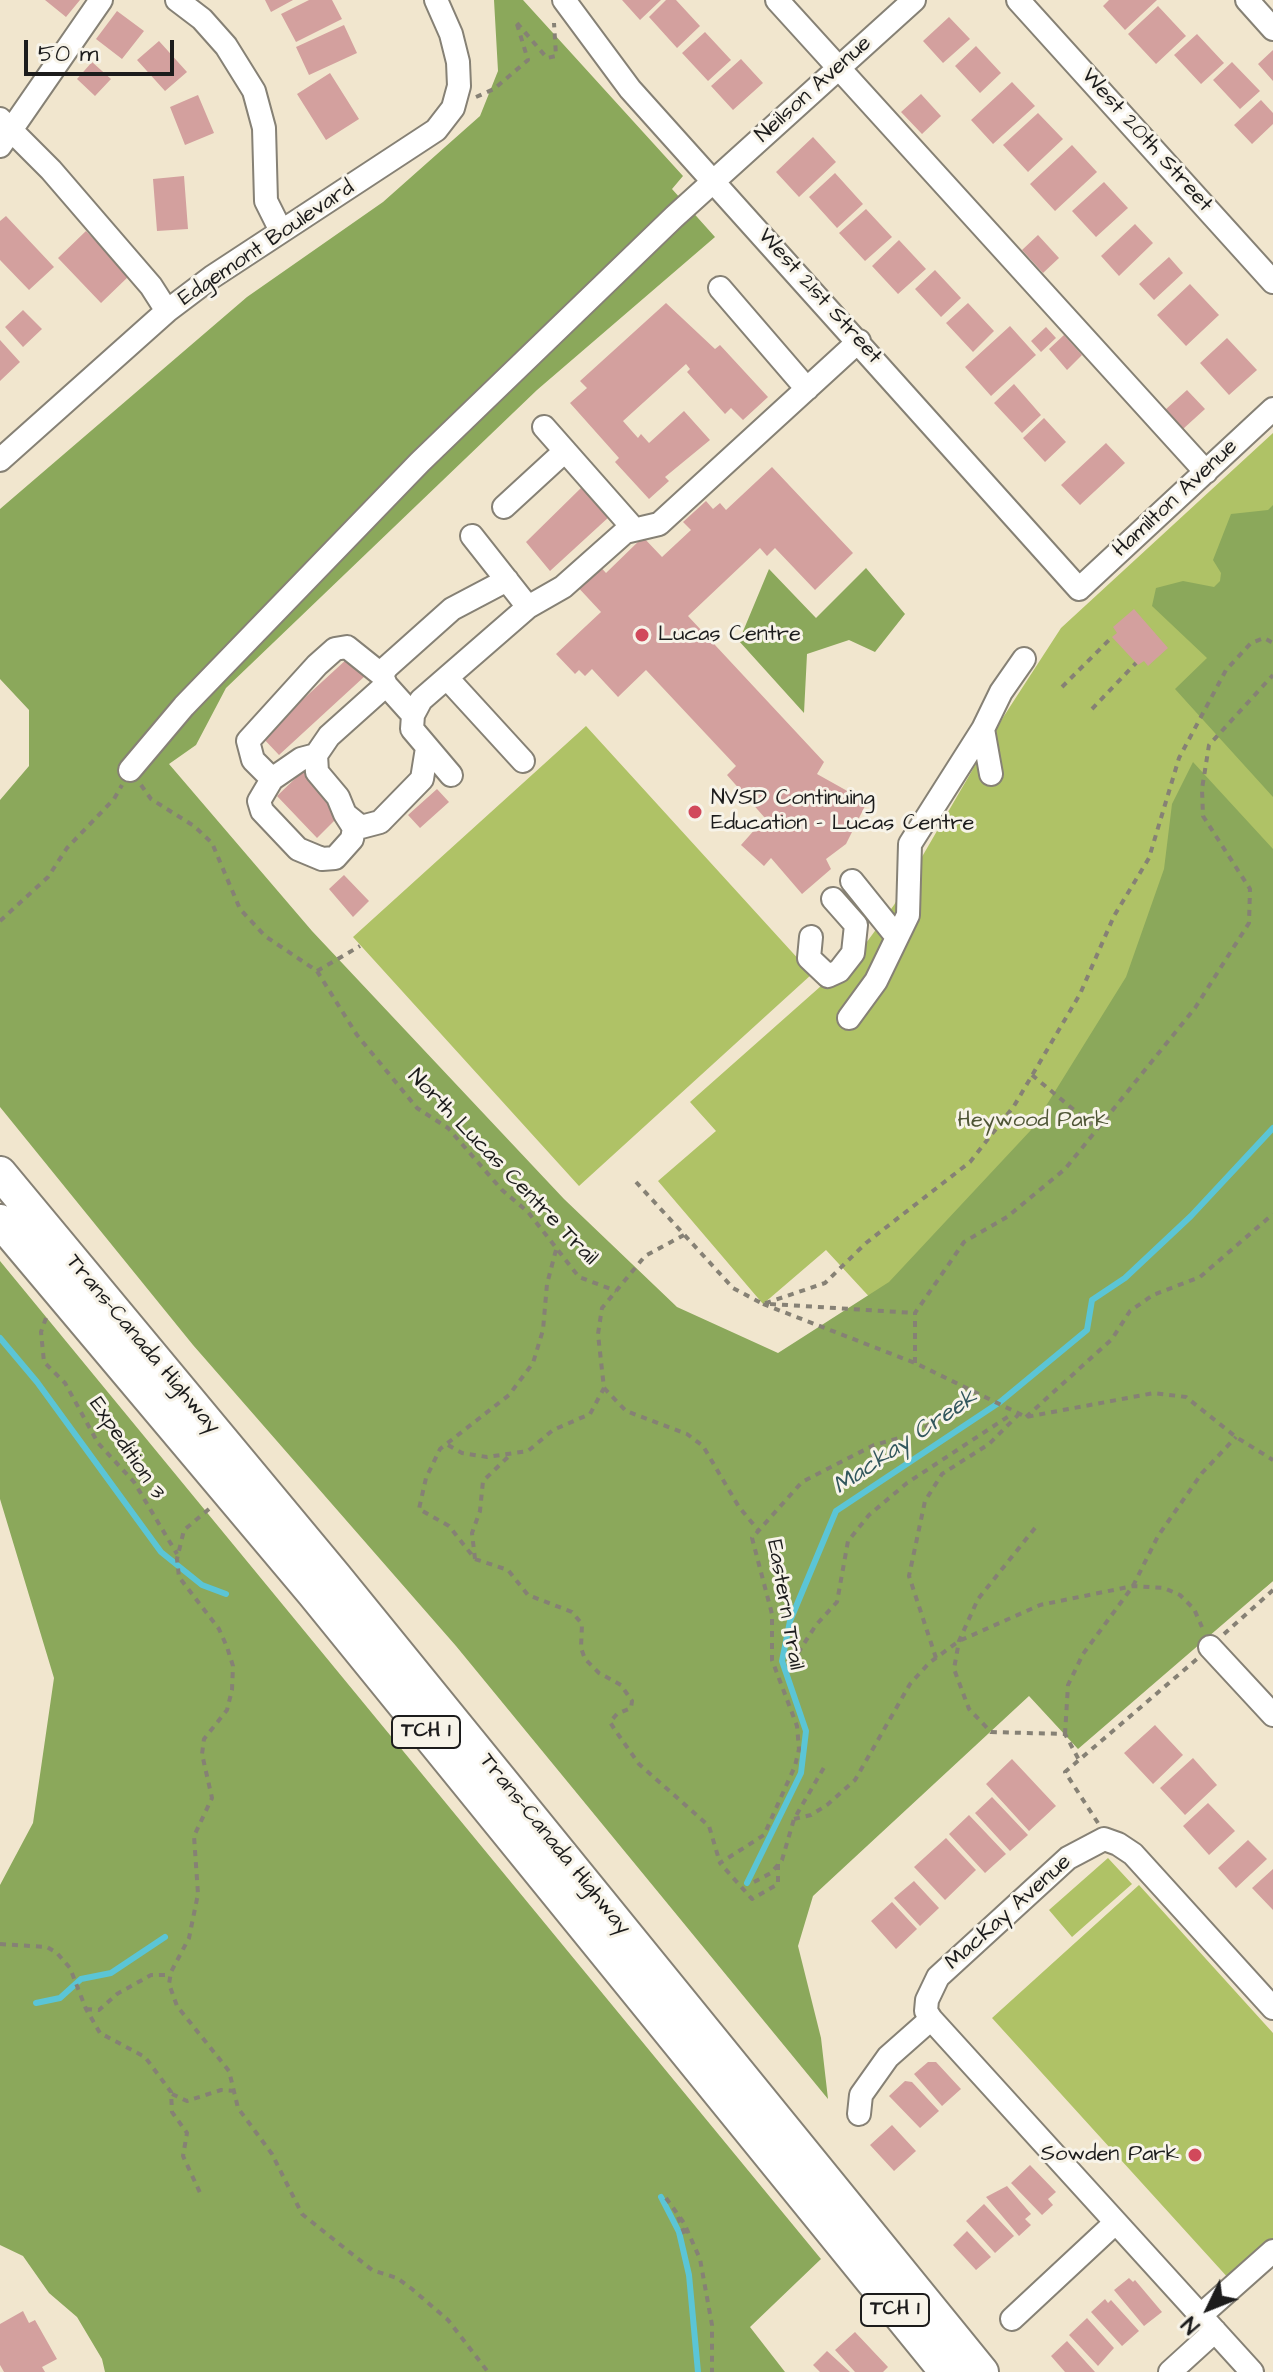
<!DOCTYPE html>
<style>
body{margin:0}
#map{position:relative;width:1273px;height:2372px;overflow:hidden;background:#f1e6ce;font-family:"Architects Daughter",sans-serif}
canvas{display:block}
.north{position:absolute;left:1169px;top:2268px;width:80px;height:80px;-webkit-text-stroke:6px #f7f3e8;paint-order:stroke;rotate:227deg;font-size:22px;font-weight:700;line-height:32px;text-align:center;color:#1c1c1c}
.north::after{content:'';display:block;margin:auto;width:28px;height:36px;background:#1c1c1c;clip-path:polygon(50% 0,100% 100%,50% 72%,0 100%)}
.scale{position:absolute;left:24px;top:40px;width:150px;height:36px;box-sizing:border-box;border:4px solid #1c1c1c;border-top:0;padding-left:10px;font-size:24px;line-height:28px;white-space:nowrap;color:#1c1c1c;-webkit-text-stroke:6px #f7f3e8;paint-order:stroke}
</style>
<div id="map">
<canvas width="1273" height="2372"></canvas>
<div class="north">N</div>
<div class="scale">50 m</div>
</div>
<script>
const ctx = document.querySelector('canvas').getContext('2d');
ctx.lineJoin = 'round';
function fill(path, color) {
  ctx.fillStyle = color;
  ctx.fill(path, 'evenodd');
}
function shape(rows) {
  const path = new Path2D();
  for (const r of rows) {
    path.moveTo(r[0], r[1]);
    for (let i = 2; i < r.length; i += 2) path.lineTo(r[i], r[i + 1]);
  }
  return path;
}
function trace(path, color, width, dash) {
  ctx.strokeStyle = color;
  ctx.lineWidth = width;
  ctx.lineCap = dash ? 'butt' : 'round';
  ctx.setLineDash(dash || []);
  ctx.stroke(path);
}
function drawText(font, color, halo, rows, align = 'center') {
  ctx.font = font + ' "Architects Daughter",sans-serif';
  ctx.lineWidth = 6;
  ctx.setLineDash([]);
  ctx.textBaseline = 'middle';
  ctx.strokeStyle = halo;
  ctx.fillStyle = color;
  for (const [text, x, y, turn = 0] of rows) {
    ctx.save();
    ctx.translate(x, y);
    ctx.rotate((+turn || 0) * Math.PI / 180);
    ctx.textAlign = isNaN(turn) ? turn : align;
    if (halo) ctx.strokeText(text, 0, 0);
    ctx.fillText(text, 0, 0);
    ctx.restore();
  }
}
const green = shape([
 [1273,433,1273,1581,1193,1647,826,1250,763,1304,658,1181,716,1131,690,1102,821,986,841,975,858,954,894,905,1002,719,1061,628],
 [586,726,812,974,579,1186,353,937],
 [1108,1858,1132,1884,1072,1937,1049,1910],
 [1139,1885,1273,2033,1273,2241,1230,2280,992,2018]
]);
const forest = shape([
 [494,0,523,0,683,176,672,189,715,237,537,390,226,688,196,745,169,764,312,931,564,1199,677,1307,778,1353,889,1282,1031,1130,1126,977,1164,869,1172,804,1193,762,1273,849,1273,1581,1078,1749,1029,1696,813,1896,798,1946,821,2038,828,2099,456,1646,193,1345,0,1107,0,800,29,766,29,710,0,679,0,509,247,297,383,202,480,116,498,71],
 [1273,505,1273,797,1175,689,1207,658,1152,606,1156,588,1183,581,1214,587,1220,581,1221,573,1213,560,1231,514,1268,510],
 [866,568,905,614,875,652,849,640,807,654,804,713,739,641,769,569,816,618],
 [0,1261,821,2259,750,2327,785,2372,105,2372,102,2359,77,2317,49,2293,23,2256,0,2245,0,1885,33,1823,54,1678,0,1499]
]);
const stream = shape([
 [0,1338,37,1382,161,1552,202,1585,226,1594],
 [747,1883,801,1773,806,1731,782,1661,790,1621,836,1511,1000,1402,1087,1330,1092,1300,1125,1278,1191,1216,1273,1128],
 [36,2003,60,1998,81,1979,111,1973,165,1937],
 [661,2197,679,2232,689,2275,698,2372]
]);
const building = shape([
 [45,0,80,0,66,17],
 [265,0,293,0,271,12],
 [309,0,332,0,342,19,296,42,281,14],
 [622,0,661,0,640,20],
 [666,0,676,0,700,26,677,48,649,17],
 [1109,0,1157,0,1125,30,1103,6],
 [1158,6,1186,36,1156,64,1128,34],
 [117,11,144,31,122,59,96,39],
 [949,17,970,39,943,63,923,41],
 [344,25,357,53,309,75,296,47],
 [705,32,731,60,708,81,682,53],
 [1197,34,1224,63,1201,84,1174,55],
 [159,41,187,72,165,91,137,60],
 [976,46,1001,73,980,93,955,66],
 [1273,50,1273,81,1258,64],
 [741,59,763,83,733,110,711,86],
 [92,62,111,79,95,96,77,79],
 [1232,62,1260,91,1240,109,1213,80],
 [330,73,359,119,326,140,297,94],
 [1012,82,1035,106,993,144,971,120],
 [921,94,941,116,922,134,901,112],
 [198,95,214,133,185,145,170,107],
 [1261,100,1273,113,1273,124,1252,144,1234,125],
 [1038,113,1063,139,1028,172,1003,145],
 [813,137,836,162,799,197,776,172],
 [1072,145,1097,172,1055,211,1030,184],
 [835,173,863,204,837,228,809,197],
 [184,176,188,229,157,231,153,179],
 [1104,182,1128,208,1096,237,1072,211],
 [866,209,892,237,865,261,839,233],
 [6,216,54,267,29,290,0,260,0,221],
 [1135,224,1153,243,1119,276,1101,256],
 [86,231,129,276,101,303,58,258],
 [1038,235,1059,258,1043,273,1022,250],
 [899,240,926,269,898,294,872,266],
 [1169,257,1183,273,1154,300,1139,284],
 [935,270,961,298,941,317,915,289],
 [1190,284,1219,315,1186,346,1157,315],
 [666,303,715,349,720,345,768,397,743,420,731,408,725,414,687,372,690,369,686,364,623,421,638,438,641,434,649,443,684,411,710,440,665,477,669,481,649,499,615,462,619,458,570,403,587,388,580,381],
 [968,303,994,331,973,352,946,323],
 [23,310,42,329,23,347,5,327],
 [1010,326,1036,355,991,396,965,367],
 [1046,327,1056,338,1041,352,1031,341],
 [1064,335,1082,355,1067,370,1049,349],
 [1227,338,1257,370,1229,395,1200,363],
 [0,340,20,362,0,381],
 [1014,384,1041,415,1022,433,994,403],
 [1187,390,1205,409,1183,429,1165,410],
 [1044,418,1066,442,1045,462,1023,438],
 [1106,443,1125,463,1080,505,1061,485],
 [772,467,853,553,815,590,775,548,767,556,760,548,688,616,824,762,817,774,867,802,846,844,826,859,831,869,802,894,771,858,764,866,741,845,765,818,727,775,736,766,646,670,618,697,592,669,585,676,579,670,575,674,556,654,601,612,574,583,596,562,606,573,643,537,662,557,691,530,683,522,706,501,713,509,720,503,726,510],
 [583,486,610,516,550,571,526,542],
 [1134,609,1168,648,1148,666,1144,661,1138,665,1112,637,1117,633,1113,627],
 [348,658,365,676,279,755,262,737],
 [303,771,333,804,329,808,338,817,317,838,277,796],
 [437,789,449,802,420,828,408,815],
 [344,875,369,901,353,917,329,889],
 [1155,1725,1183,1755,1153,1784,1124,1753],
 [1193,1758,1217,1785,1185,1815,1160,1788],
 [1012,1759,1056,1806,1029,1831,986,1784],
 [992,1797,1028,1835,1010,1851,975,1813],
 [1208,1803,1235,1831,1209,1855,1183,1826],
 [969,1815,1006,1854,985,1873,949,1834],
 [946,1838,976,1870,945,1900,914,1867],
 [1248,1840,1267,1859,1236,1888,1218,1868],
 [1273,1869,1273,1910,1252,1888],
 [914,1881,939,1908,920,1926,894,1898],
 [892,1902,917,1929,896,1949,871,1921],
 [928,2062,936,2062,961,2089,942,2106,914,2074],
 [905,2081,912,2082,939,2111,920,2128,889,2096],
 [892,2125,916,2151,894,2171,870,2145],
 [1030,2165,1056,2192,1048,2199,1053,2205,1042,2215,1011,2183],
 [1007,2186,1031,2214,1025,2219,1031,2225,1019,2236,986,2197],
 [984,2204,1014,2236,995,2253,966,2221],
 [967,2231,991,2257,976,2270,953,2245],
 [1129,2278,1133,2282,1135,2280,1162,2312,1144,2326,1114,2290],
 [1105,2299,1108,2303,1111,2300,1139,2331,1122,2346,1091,2312],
 [23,2311,29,2323,35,2320,57,2359,42,2367,45,2372,4,2372,0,2365,0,2324],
 [1087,2318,1114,2348,1098,2366,1069,2335],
 [855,2332,888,2367,883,2372,855,2372,835,2350],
 [1067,2341,1095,2372,1065,2372,1051,2356],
 [827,2351,850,2372,820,2372,813,2365]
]);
const path = shape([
 [517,23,547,58,556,56,554,23],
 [476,97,494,89,528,60,516,21],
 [1062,687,1112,637],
 [1092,709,1136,663],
 [141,785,151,799,194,826,212,843,240,909,265,936,317,971,357,1035,417,1108,448,1128,502,1190,528,1212,579,1277,616,1291],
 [0,921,48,877,67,848,114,799,122,785],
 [317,971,360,946],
 [1032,1075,1097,1129],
 [636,1182,733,1288,763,1304,825,1283,866,1243,970,1162,1014,1106,1080,994,1114,916,1149,858,1179,758,1226,670,1251,643,1264,638,1273,643],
 [556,1250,547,1284,543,1330,533,1363,509,1395,440,1449,426,1478,419,1509,449,1526,475,1559,508,1570,528,1595,572,1612,582,1624,581,1648,585,1659,599,1673,621,1685,632,1701,631,1708,617,1714,610,1722,615,1730,639,1764,709,1826,720,1863],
 [763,1304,915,1363,1026,1417,1154,1393,1186,1397,1236,1437,1273,1460],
 [770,1304,915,1313],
 [46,1318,41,1332,44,1362,65,1383,98,1443,134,1482,177,1554],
 [915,1363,915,1313,964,1242,1007,1217,1065,1169,1195,1008,1249,923,1250,889,1203,816,1202,789,1209,745,1273,675],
 [604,1388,626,1411,687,1434,703,1446,739,1507,759,1531],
 [1026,1417,1112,1339,1130,1311,1153,1295,1200,1277,1273,1214],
 [448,1445,462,1453,487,1457,528,1451,553,1430,590,1414,604,1388,598,1334,602,1308,645,1256,684,1235],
 [209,1509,184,1530,177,1559,179,1577,219,1629,227,1647,233,1666,232,1690,227,1710,204,1739,202,1754,212,1798,194,1836,198,1894,189,1938,171,1972,169,1984,177,2006,229,2071,238,2108,272,2154,302,2214,372,2270,397,2278,412,2289,448,2320,488,2372],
 [1035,1528,978,1599,959,1641,954,1669,969,1709,991,1732,1065,1734,1079,1760],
 [475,1559,472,1533,480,1511,483,1481,510,1455],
 [1224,1634,1273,1590],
 [798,1653,816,1625,837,1602,848,1541,869,1515,907,1483,1012,1414],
 [936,1658,909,1576,925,1501,942,1474,989,1444,1018,1415],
 [1065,1734,1068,1685,1083,1654,1133,1586,1158,1536,1202,1473,1236,1437],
 [794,1819,811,1815,827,1805,855,1780,910,1684,929,1663,959,1641,1040,1605,1133,1586,1164,1588,1180,1595,1194,1609,1202,1627],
 [1098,1823,1065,1772,1197,1659],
 [778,1864,778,1884,752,1899,720,1863,764,1835,795,1766,799,1749,797,1726,772,1660,772,1614,752,1538,802,1482,874,1445,917,1433,974,1394],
 [754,1882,771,1873,782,1860,794,1819,826,1764],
 [0,1944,47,1947,57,1953,70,1968,86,2009,100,2033,145,2057,171,2092,172,2112,187,2133,183,2156,202,2197],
 [86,2009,99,2010,117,1994,151,1975,170,1975],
 [172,2094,187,2101,221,2090,235,2091],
 [666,2198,684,2223,700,2259,712,2325,712,2372],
 [678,2217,685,2235]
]);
const minor = shape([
 [177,0,202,19,226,46,254,91,264,128,266,201,281,231],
 [564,0,630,89,1079,589,1273,409],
 [777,0,1206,472],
 [1018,0,1273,282],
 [1247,0,1273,29],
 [0,119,51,170,151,286,167,311],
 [0,146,101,0],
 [720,288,807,389],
 [544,427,634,529],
 [0,460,167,311,212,277,436,130,453,108,459,86,458,62,451,34,436,0],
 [504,507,565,451],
 [472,536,528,607],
 [447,678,523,761],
 [386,685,329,736,316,755,317,772,338,797,345,814,361,827,380,822,422,779,427,748],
 [413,715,386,685,382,675,387,667,452,609,507,580],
 [316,755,301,759,272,779,259,801,262,811,298,849,322,859,335,858,352,839,354,828,345,814],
 [130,770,184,706,420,462,674,217,914,0],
 [991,774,983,729,1001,692,1024,659],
 [451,775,412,729,413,715,421,700,528,607,563,587,625,532,659,524,859,341],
 [272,779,253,760,248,741,317,665,335,649,347,647,382,675],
 [852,881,897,937],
 [811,937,809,958,828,976,839,971,853,953,856,925,833,899],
 [849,1018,876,981,908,915,910,844,983,729],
 [1210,1647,1273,1715],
 [931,2019,1252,2372],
 [859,2114,861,2095,888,2057,931,2019,926,2011,927,2000,938,1977,1068,1858,1104,1839,1118,1844,1133,1854,1273,2008],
 [1201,2315,1273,2251],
 [1012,2319,1114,2224],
 [1170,2372,1215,2331]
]);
const highway = shape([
 [0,1173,335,1576,982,2372],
 [0,1221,313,1593,946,2372]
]);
const markers = [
 [642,635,8,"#d1495b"],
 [695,812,8,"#d1495b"],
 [1195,2155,8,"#d1495b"]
];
const shields = [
 [426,1732,68],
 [895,2310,68]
];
const shieldNames = [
 ["TCH 1",426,1732],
 ["TCH 1",895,2310]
];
const streetNames = [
 ["Neilson Avenue",814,90,-42],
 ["West 20th Street",1146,141,48],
 ["Edgemont Boulevard",267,244,-34],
 ["West 21st Street",819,297,48],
 ["Hamilton Avenue",1176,499,-43],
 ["North Lucas Centre Trail",502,1168,46],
 ["Trans-Canada Highway",142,1345,50],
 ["Expedition 3",126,1449,56],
 ["Eastern Trail",784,1605,80],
 ["Trans-Canada Highway",554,1845,51],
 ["MacKay Avenue",1009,1913,-42]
];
const poiNames = [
 ["Lucas Centre",658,635],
 ["NVSD Continuing",711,799],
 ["Education - Lucas Centre",711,824],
 ["Sowden Park",1179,2155,"right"]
];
const parkNames = [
 ["Heywood Park",1033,1121]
];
const waterNames = [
 ["Mackay Creek",906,1443,-34]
];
fill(green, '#afc266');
fill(forest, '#8ba85b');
trace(stream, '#5bc5d6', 6);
fill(building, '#d3a09e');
trace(minor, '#868175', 26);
trace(highway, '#868175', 36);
trace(path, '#868175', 4, [6, 6]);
trace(minor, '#fff', 22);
trace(highway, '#fff', 32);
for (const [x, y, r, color] of markers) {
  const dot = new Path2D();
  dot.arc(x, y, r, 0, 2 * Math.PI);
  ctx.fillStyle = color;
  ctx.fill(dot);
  trace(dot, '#f7f3e8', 3);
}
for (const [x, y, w] of shields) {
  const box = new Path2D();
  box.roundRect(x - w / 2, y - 16, w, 32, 6);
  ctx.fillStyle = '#f7f3e8';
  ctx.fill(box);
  trace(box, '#1c1c1c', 2);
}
drawText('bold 20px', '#1c1c1c', null, shieldNames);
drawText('22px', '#1c1c1c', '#f7f3e8', streetNames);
drawText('22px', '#1c1c1c', '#f7f3e8', poiNames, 'left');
drawText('22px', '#4f5636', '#f7f3e8', parkNames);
drawText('italic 24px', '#32575d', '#f7f3e8', waterNames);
</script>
